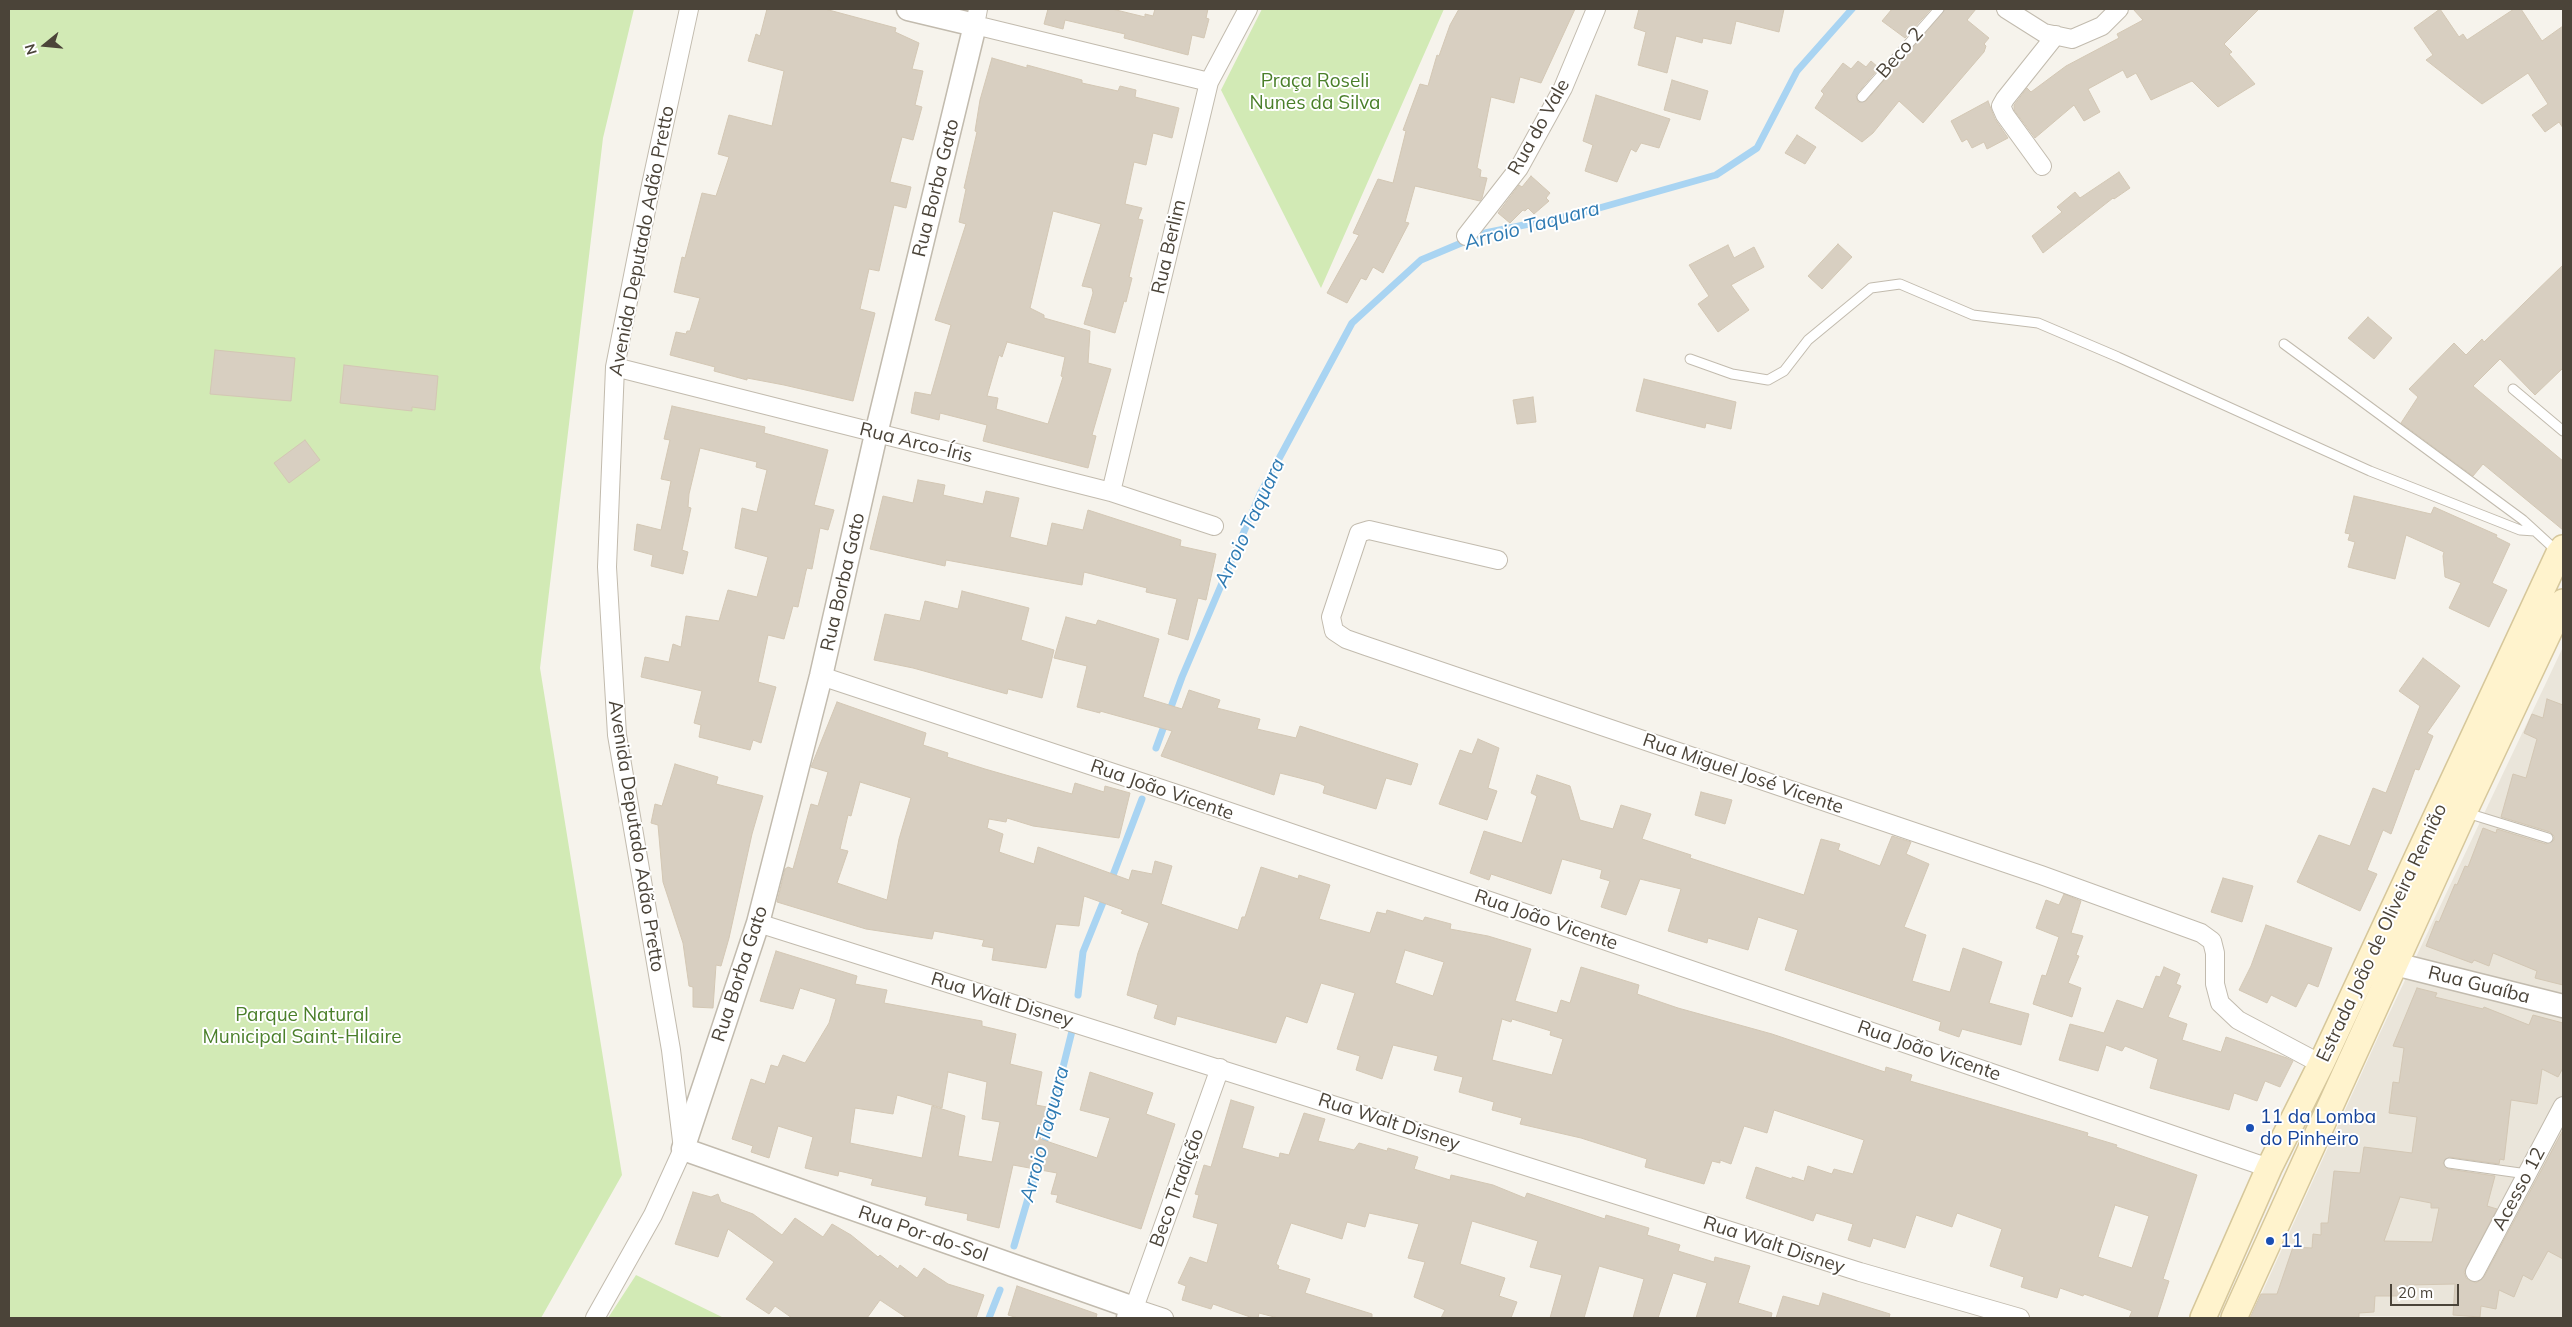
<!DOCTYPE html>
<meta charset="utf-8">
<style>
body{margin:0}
#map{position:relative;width:2572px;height:1327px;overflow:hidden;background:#f6f3ec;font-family:Mulish,sans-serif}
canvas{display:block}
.frame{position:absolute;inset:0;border:10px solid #4b4439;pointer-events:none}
.north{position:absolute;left:20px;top:20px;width:50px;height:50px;-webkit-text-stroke:4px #fff;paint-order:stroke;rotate:253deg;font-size:14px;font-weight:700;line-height:20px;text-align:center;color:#4b4439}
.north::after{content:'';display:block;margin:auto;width:18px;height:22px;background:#4b4439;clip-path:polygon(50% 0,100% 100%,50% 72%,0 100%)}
.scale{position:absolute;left:2390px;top:1284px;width:69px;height:22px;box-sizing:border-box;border:2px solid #4b4439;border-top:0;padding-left:6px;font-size:15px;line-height:18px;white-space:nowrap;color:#4b4439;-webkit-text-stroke:4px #fff;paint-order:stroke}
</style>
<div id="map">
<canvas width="2572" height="1327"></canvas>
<div class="frame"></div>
<div class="north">N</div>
<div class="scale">20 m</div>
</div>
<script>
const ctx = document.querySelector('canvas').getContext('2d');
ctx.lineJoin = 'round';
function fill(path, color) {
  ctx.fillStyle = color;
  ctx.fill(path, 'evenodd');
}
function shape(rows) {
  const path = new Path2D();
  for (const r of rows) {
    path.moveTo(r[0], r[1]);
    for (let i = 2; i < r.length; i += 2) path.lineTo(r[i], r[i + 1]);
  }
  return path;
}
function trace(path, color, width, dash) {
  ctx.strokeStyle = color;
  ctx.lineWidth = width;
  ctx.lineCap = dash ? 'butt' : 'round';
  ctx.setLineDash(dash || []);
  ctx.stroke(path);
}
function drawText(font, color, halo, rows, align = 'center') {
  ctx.font = font + ' Mulish,sans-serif';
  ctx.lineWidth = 4;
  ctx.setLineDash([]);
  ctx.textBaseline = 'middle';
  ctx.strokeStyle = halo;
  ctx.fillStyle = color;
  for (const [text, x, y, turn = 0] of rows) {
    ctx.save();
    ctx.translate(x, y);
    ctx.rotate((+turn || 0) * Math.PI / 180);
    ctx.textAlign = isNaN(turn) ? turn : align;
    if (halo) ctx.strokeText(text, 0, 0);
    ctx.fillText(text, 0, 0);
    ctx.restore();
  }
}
const residential = shape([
 [2563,647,2563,1318,2252,1315,2380,1033]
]);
const green = shape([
 [9,9,634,9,603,138,540,668,622,1175,541,1318,9,1318],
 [1262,9,1444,9,1321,288,1221,90],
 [636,1275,724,1318,608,1318]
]);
const stream = shape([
 [1156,748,1182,677,1260,494,1352,323,1421,260,1485,233,1578,214,1716,175,1757,148,1797,71,1852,9],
 [1110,883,1142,799],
 [1078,995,1083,952,1106,895],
 [1043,1148,1074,1023],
 [1014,1246,1039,1161],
 [989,1318,1000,1290]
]);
const building = shape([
 [767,9,825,9,896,28,895,32,919,43,912,69,923,71,915,105,922,107,913,140,902,137,890,182,911,187,906,208,894,205,879,271,869,269,860,309,875,313,853,401,784,385,747,378,747,380,714,371,715,367,670,355,676,332,686,334,687,331,690,331,700,298,674,292,682,257,685,258,702,193,716,196,729,157,718,154,729,115,772,126,784,71,748,61,756,34,760,36,767,9],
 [1048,9,1112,9,1145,17,1145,14,1153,16,1155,9,1208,9,1206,18,1209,19,1204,38,1192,35,1188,55,1124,38,1125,34,1065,20,1063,29,1044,24,1048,9],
 [1459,9,1575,9,1541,83,1520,77,1514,103,1491,97,1477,168,1481,170,1480,177,1487,178,1482,198,1480,201,1415,186,1405,222,1409,223,1383,273,1373,267,1366,280,1361,278,1347,303,1327,293,1359,235,1353,233,1378,179,1393,183,1406,131,1403,130,1420,84,1428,86,1437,55,1439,56,1450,25,1459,9],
 [1639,9,1784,9,1779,32,1736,21,1731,44,1703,38,1702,43,1676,36,1667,73,1638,65,1646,32,1634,28,1639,9],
 [1892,9,1931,9,1905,38,1882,21,1892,9],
 [1945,9,1976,9,1967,20,1989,38,1984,44,1986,46,1984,52,1923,123,1899,101,1873,133,1862,142,1815,108,1824,94,1821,91,1843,63,1851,69,1858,61,1866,67,1871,61,1879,68,1856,95,1858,102,1866,101,1945,9],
 [2133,9,2259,9,2224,44,2232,52,2229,54,2255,84,2218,107,2192,81,2151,100,2136,73,2127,78,2123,70,2088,89,2100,112,2084,121,2074,105,2035,138,2014,110,2014,105,2027,88,2031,92,2066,66,2119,38,2117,34,2143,20,2133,9],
 [2440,9,2459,37,2463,34,2467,40,2514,9,2521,9,2542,41,2563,26,2563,128,2559,122,2545,132,2532,115,2548,104,2528,73,2482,104,2426,60,2433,55,2414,28,2440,9],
 [992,58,1027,68,1027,65,1082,80,1082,83,1118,91,1120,86,1136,90,1135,97,1179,108,1172,138,1153,133,1146,165,1134,162,1125,204,1142,208,1138,219,1143,220,1129,277,1132,278,1126,302,1124,301,1115,333,1084,324,1093,293,1092,288,1082,286,1101,224,1053,211,1030,308,1044,315,1044,318,1090,331,1088,363,1111,369,1092,435,1096,436,1088,468,983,441,987,425,940,413,939,420,911,413,915,392,931,395,951,325,935,320,966,224,959,222,966,189,964,188,977,132,975,131,980,100,992,58],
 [1007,342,1065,357,1061,376,1063,377,1048,424,996,409,998,398,987,396,999,355,1002,357,1007,342],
 [1672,80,1708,91,1700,120,1664,110,1672,80],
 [1596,95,1670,119,1659,148,1641,143,1636,152,1631,149,1617,182,1585,171,1593,145,1583,141,1596,95],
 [1988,101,1995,119,2008,138,1987,149,1984,142,1972,148,1967,139,1962,142,1951,121,1988,101],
 [1797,135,1816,147,1805,164,1785,153,1797,135],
 [2119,172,2130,188,2114,199,2113,198,2043,253,2032,236,2062,212,2057,207,2075,192,2080,198,2119,172],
 [1531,176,1550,193,1546,198,1549,201,1534,214,1528,208,1525,211,1523,210,1510,223,1498,213,1519,185,1522,187,1531,176],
 [1838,244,1852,257,1822,289,1808,276,1838,244],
 [1728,245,1734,258,1754,247,1764,267,1731,285,1749,310,1718,332,1698,304,1709,296,1689,265,1728,245],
 [2563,265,2563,368,2535,395,2500,359,2473,386,2563,461,2563,530,2483,464,2473,476,2401,423,2418,397,2409,389,2454,343,2466,355,2482,339,2484,342,2563,265],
 [2368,317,2392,338,2374,359,2348,338,2368,317],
 [215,350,295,358,291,401,210,394,215,350],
 [344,365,438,376,435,410,412,407,412,411,340,403,344,365],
 [1644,379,1736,402,1731,429,1706,423,1705,428,1636,411,1644,379],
 [1533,397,1536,422,1517,424,1513,400,1533,397],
 [672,406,765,427,764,433,828,450,814,505,834,510,828,530,820,528,812,569,807,568,806,571,798,607,793,606,784,639,768,635,758,682,776,687,761,743,753,740,750,750,699,737,701,725,694,723,702,691,641,677,645,657,669,662,673,644,681,647,686,616,719,621,728,590,757,597,768,557,735,548,742,508,757,512,767,470,756,467,757,462,700,448,689,494,688,507,691,508,682,550,688,552,683,574,651,566,653,555,634,550,637,524,661,530,671,481,661,479,670,440,664,439,672,406],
 [305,440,320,460,289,483,274,463,305,440],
 [918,480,945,485,943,495,983,504,986,491,1019,498,1010,537,1047,546,1052,523,1083,530,1088,510,1181,540,1180,546,1216,554,1206,600,1198,598,1188,640,1168,634,1177,599,1146,592,1147,588,1084,572,1082,585,946,560,945,566,870,549,883,496,913,503,918,480],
 [2354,496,2431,514,2434,507,2497,535,2496,537,2510,544,2492,583,2507,590,2489,627,2449,608,2461,583,2445,577,2443,556,2444,552,2406,535,2395,579,2348,567,2355,542,2348,540,2350,534,2345,533,2354,496],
 [962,591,1029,608,1021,640,1054,650,1042,698,1008,689,1007,694,913,668,874,660,885,614,920,621,925,601,958,609,962,591],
 [1066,617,1096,625,1098,620,1159,639,1143,697,1182,709,1189,690,1220,700,1217,708,1260,719,1257,729,1296,738,1300,726,1409,761,1418,764,1411,785,1386,778,1376,809,1323,793,1325,786,1319,783,1280,773,1274,795,1161,756,1172,731,1100,711,1100,713,1077,707,1087,666,1054,658,1066,617],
 [2423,658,2460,686,2427,733,2433,736,2419,770,2415,769,2391,834,2383,830,2367,870,2377,874,2360,911,2297,882,2319,835,2350,846,2373,788,2386,793,2420,706,2399,691,2423,658],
 [2547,699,2563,705,2563,985,2535,978,2537,971,2493,953,2489,966,2474,960,2472,963,2426,946,2436,921,2439,922,2455,884,2457,885,2465,866,2468,867,2483,828,2496,833,2497,829,2546,844,2554,840,2554,836,2550,832,2501,817,2513,774,2526,778,2537,739,2524,733,2532,714,2543,718,2547,699],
 [837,702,926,733,923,745,948,753,947,757,985,769,1072,794,1075,783,1104,792,1105,786,1130,793,1119,838,1033,826,1007,818,1006,822,989,819,987,828,1003,834,999,852,1034,864,1038,847,1129,880,1132,870,1152,874,1155,861,1172,866,1161,904,1238,930,1242,917,1245,917,1261,867,1298,879,1299,875,1330,885,1319,919,1370,933,1377,912,1386,914,1387,910,1423,921,1425,917,1451,924,1450,929,1488,936,1531,949,1515,1001,1557,1013,1561,1000,1570,1003,1581,967,1639,985,1637,994,1678,1008,1772,1034,1885,1072,1886,1067,1912,1075,1910,1081,2088,1133,2087,1136,2117,1145,2116,1147,2197,1175,2163,1279,2169,1281,2157,1318,2129,1318,2132,1311,2084,1294,2083,1296,2060,1288,2057,1298,2021,1287,2024,1277,1990,1266,2002,1229,1957,1213,1952,1227,1916,1215,1905,1248,1873,1238,1870,1247,1848,1240,1853,1224,1816,1213,1813,1221,1746,1198,1756,1167,1792,1179,1792,1177,1804,1181,1808,1166,1832,1174,1834,1169,1853,1174,1864,1140,1774,1110,1767,1133,1744,1126,1731,1164,1720,1160,1720,1163,1712,1161,1704,1184,1645,1167,1647,1159,1581,1138,1520,1124,1522,1118,1492,1110,1494,1102,1459,1092,1463,1077,1434,1070,1438,1056,1393,1045,1382,1079,1356,1070,1360,1056,1337,1049,1355,993,1321,983,1307,1023,1286,1016,1276,1043,1177,1016,1175,1025,1154,1018,1158,1005,1127,995,1138,953,1149,923,1121,913,1123,910,1084,896,1079,926,1056,924,1046,968,992,960,994,948,982,946,984,940,934,931,932,939,866,929,777,902,785,869,788,867,793,869,811,804,818,806,828,772,811,767,837,702],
 [860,782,911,798,899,839,887,900,837,883,848,851,840,849,848,815,851,816,860,782],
 [1405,950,1444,962,1433,996,1395,983,1405,950],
 [1502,1019,1511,1022,1512,1019,1551,1031,1550,1035,1563,1039,1552,1075,1492,1060,1502,1019],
 [2115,1205,2149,1216,2132,1268,2098,1257,2115,1205],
 [1478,739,1499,748,1488,788,1497,791,1487,820,1439,804,1460,750,1472,754,1478,739],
 [675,764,718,777,716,784,763,796,752,834,729,938,721,966,716,965,713,1008,693,1007,693,987,689,986,683,943,663,882,658,825,651,823,655,804,662,806,675,764],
 [1537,775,1570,786,1580,820,1613,829,1621,805,1651,814,1642,839,1691,855,1690,858,1804,895,1821,839,1840,844,1838,850,1880,866,1892,836,1911,842,1906,854,1929,864,1904,927,1926,935,1912,981,1950,992,1963,948,2002,962,1989,1003,2029,1014,2021,1045,1962,1029,1959,1037,1939,1030,1941,1022,1785,970,1798,930,1758,917,1748,950,1708,938,1707,943,1668,931,1681,889,1640,879,1626,915,1601,907,1610,881,1600,878,1602,870,1562,859,1551,894,1491,874,1489,880,1470,873,1484,831,1522,843,1537,796,1531,793,1537,775],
 [1701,792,1732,800,1725,824,1695,815,1701,792],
 [2223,878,2253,886,2242,922,2211,912,2223,878],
 [2064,894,2081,901,2071,933,2083,936,2076,955,2079,956,2068,983,2081,988,2072,1017,2033,1004,2042,975,2046,976,2059,937,2036,928,2046,900,2059,905,2064,894],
 [2266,925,2332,948,2318,987,2308,983,2296,1007,2271,995,2267,1003,2239,990,2251,966,2266,925],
 [776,951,857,976,855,984,887,990,884,1003,982,1021,982,1026,1016,1034,1010,1064,1042,1072,1036,1105,1047,1107,1040,1139,1097,1158,1110,1118,1080,1110,1090,1072,1153,1093,1146,1114,1175,1124,1141,1229,1056,1202,1058,1195,1051,1194,1057,1173,1013,1165,999,1228,967,1220,968,1214,925,1205,927,1197,871,1185,873,1179,839,1171,838,1176,805,1168,813,1137,778,1126,769,1158,751,1152,753,1146,732,1139,751,1079,765,1084,771,1065,778,1067,783,1055,805,1063,829,1023,836,999,800,988,793,1009,760,1001,776,951],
 [948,1072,987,1082,982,1119,1000,1122,992,1162,958,1156,965,1116,932,1106,922,1158,850,1143,855,1108,893,1114,897,1095,942,1108,948,1072],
 [2164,967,2180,974,2176,984,2181,986,2168,1017,2187,1024,2182,1040,2221,1052,2226,1037,2287,1058,2293,1061,2280,1087,2265,1081,2257,1101,2234,1093,2229,1110,2150,1088,2158,1059,2125,1046,2122,1051,2106,1045,2098,1071,2059,1060,2070,1024,2104,1033,2117,1000,2143,1009,2156,976,2160,977,2164,967],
 [2417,988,2437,993,2435,997,2483,1009,2484,1007,2529,1025,2533,1015,2563,1023,2563,1068,2558,1077,2542,1069,2537,1104,2511,1100,2504,1160,2500,1159,2499,1164,2449,1157,2443,1163,2448,1169,2495,1176,2487,1206,2497,1209,2464,1272,2466,1278,2476,1283,2484,1277,2563,1130,2563,1259,2548,1251,2532,1280,2523,1275,2514,1297,2499,1290,2496,1309,2481,1306,2480,1317,2453,1315,2455,1284,2409,1285,2409,1296,2375,1296,2374,1312,2359,1313,2359,1318,2250,1318,2261,1294,2277,1294,2293,1247,2312,1248,2313,1234,2321,1235,2321,1223,2328,1223,2334,1171,2360,1173,2364,1147,2412,1153,2417,1117,2389,1113,2393,1082,2399,1083,2404,1048,2393,1046,2417,988],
 [2400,1197,2431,1203,2431,1208,2439,1208,2432,1242,2384,1241,2400,1197],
 [1231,1100,1254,1107,1242,1148,1279,1158,1280,1153,1289,1155,1304,1113,1325,1119,1318,1141,1354,1150,1359,1143,1387,1151,1388,1148,1418,1157,1414,1169,1450,1180,1451,1175,1493,1185,1525,1198,1527,1193,1605,1219,1606,1215,1649,1228,1647,1235,1680,1245,1678,1251,1714,1262,1715,1257,1750,1266,1738,1303,1772,1313,1771,1318,1696,1318,1707,1283,1673,1273,1658,1318,1633,1318,1644,1279,1599,1266,1584,1318,1550,1318,1562,1275,1530,1267,1538,1241,1472,1221,1460,1264,1505,1278,1499,1296,1517,1302,1511,1318,1441,1318,1445,1310,1414,1297,1425,1262,1408,1258,1419,1224,1369,1213,1365,1227,1347,1222,1342,1239,1291,1223,1276,1264,1279,1266,1278,1269,1310,1279,1305,1293,1372,1314,1372,1318,1278,1318,1259,1313,1258,1318,1253,1318,1213,1304,1211,1309,1182,1300,1186,1286,1178,1283,1190,1257,1207,1263,1218,1224,1193,1217,1199,1195,1195,1194,1204,1165,1211,1167,1231,1100],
 [693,1192,711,1197,718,1194,721,1202,753,1214,782,1235,795,1218,823,1237,832,1224,851,1235,878,1257,880,1255,898,1269,900,1265,917,1278,924,1268,948,1284,984,1295,976,1318,907,1318,880,1300,867,1318,792,1318,775,1306,769,1314,746,1299,774,1262,728,1229,718,1257,675,1244,693,1192],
 [1017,1286,1097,1314,1096,1318,1018,1318,1008,1315,1017,1286],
 [1823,1293,1890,1314,1889,1318,1776,1318,1783,1296,1819,1306,1823,1293]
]);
const service = shape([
 [1862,97,1939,9],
 [2284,344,2523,520,2559,553],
 [1690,359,1732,374,1768,380,1784,371,1808,340,1871,288,1900,284,1973,315,2038,323,2118,357,2370,471,2520,530,2535,531],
 [2513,389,2563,431],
 [2467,813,2548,838],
 [2449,1163,2527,1174]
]);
const minor = shape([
 [978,9,975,25,1209,82],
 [2006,9,2044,33,2072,39,2102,26,2119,9],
 [2042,166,2005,115,2001,106,2005,99,2056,35],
 [1466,236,1519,168,1563,88,1596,9],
 [615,367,1111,492,1214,526],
 [1111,492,1209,82,1248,9],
 [1498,560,1369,530,1359,533,1331,617,1334,631,1346,639,1366,646,2041,875,2201,933,2212,941,2215,953,2215,984,2220,1003,2238,1020,2321,1064],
 [821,676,1192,799,2269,1168],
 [758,923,1860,1272,2020,1318],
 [2475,1272,2563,1106],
 [595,1318,653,1215,683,1149,671,1050,617,735,607,567,615,367,651,185,689,9],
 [1164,1318,1134,1308,1220,1068]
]);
const tertiary = shape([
 [908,9,975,25,876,434,821,676,758,923,683,1149,1134,1308,1128,1318],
 [2395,964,2563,1006]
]);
const secondary = shape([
 [2203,1318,2269,1168,2321,1064,2559,553,2563,548],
 [2234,1318,2464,812,2563,602]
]);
const markers = [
 [2250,1128,5,"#1a4fb4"],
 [2270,1241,5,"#1a4fb4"]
];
const streetNames = [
 ["Beco 2",1900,53,-49],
 ["Rua do Vale",1539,127,-61],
 ["Rua Borba Gato",936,188,-76],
 ["Avenida Deputado Adão Pretto",642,241,-79],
 ["Rua Berlim",1169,247,-77],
 ["Rua Arco-Íris",916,443,14],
 ["Rua Borba Gato",843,582,-77],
 ["Rua Miguel José Vicente",1743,774,19],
 ["Rua João Vicente",1162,790,19],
 ["Avenida Deputado Adão Pretto",636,836,81],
 ["Rua João Vicente",1546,920,19],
 ["Estrada João de Oliveira Remião",2382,933,-65],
 ["Rua Borba Gato",740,974,-72],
 ["Rua Guaíba",2479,985,14],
 ["Rua Walt Disney",1002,1000,17],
 ["Rua João Vicente",1929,1051,19],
 ["Rua Walt Disney",1389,1122,18],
 ["Beco Tradição",1177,1188,-70],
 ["Acesso 12",2519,1189,-62],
 ["Rua Por-do-Sol",923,1234,19],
 ["Rua Walt Disney",1774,1245,18]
];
const parkNames = [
 ["Praça Roseli",1315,81],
 ["Nunes da Silva",1315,103],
 ["Parque Natural",302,1015],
 ["Municipal Saint-Hilaire",302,1037]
];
const transitNames = [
 ["11 da Lomba",2260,1117],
 ["do Pinheiro",2260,1139],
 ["11",2280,1241]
];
const waterNames = [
 ["Arroio Taquara",1532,226,-15],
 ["Arroio Taquara",1250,523,-65],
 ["Arroio Taquara",1045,1134,-75]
];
fill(residential, '#eae5da');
fill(green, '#d2eab5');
trace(stream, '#a9d4f2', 7);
fill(building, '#d8cfc1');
trace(building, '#d3c7b4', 1);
trace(service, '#c2bbae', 11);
trace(minor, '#c2bbae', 20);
trace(tertiary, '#c2bbae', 25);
trace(secondary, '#d6c79b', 28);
trace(service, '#fff', 9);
trace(minor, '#fff', 18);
trace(tertiary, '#fff', 22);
trace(secondary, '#fff3cd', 25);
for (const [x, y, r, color] of markers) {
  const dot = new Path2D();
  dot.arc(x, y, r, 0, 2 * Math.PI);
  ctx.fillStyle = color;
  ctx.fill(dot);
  trace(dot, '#fff', 2);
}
drawText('19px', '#4b4439', '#fff', streetNames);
drawText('19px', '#4a7f2a', '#fff', parkNames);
drawText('19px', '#164399', '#fff', transitNames, 'left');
drawText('italic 20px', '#2e7ab2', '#fff', waterNames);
</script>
